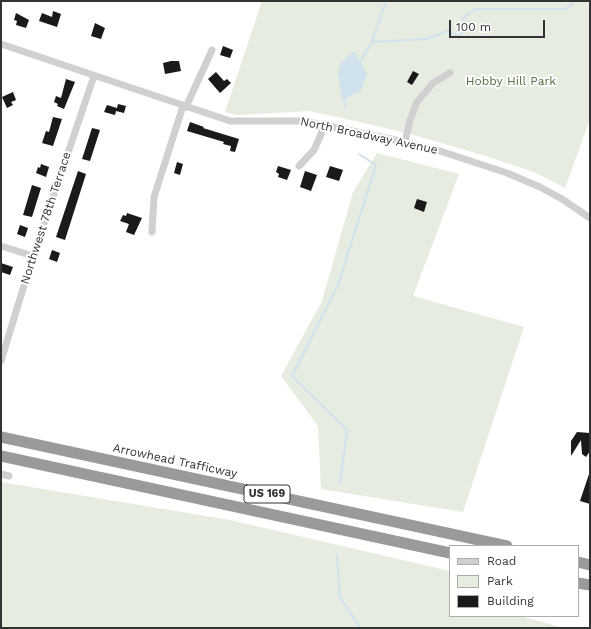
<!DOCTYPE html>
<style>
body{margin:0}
#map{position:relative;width:591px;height:629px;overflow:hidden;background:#fff;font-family:"Work Sans",sans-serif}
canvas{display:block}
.frame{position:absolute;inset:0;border:2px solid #333;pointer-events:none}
.legend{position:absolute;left:449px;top:545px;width:130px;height:72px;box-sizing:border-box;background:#fff;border:1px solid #adadad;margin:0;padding:5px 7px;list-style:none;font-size:12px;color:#333}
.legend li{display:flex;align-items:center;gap:8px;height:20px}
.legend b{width:20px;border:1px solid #adadad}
.scale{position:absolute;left:449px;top:20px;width:96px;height:18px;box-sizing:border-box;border:2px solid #333;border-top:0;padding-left:5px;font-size:12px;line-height:14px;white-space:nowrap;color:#333;-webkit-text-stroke:3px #fff;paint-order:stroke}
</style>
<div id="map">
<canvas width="591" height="629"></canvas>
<div class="frame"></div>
<ul class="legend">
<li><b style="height:5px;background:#d0d0d0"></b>Road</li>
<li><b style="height:11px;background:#e6ecdf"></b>Park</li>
<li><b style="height:11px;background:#1a1a1a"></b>Building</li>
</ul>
<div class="scale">100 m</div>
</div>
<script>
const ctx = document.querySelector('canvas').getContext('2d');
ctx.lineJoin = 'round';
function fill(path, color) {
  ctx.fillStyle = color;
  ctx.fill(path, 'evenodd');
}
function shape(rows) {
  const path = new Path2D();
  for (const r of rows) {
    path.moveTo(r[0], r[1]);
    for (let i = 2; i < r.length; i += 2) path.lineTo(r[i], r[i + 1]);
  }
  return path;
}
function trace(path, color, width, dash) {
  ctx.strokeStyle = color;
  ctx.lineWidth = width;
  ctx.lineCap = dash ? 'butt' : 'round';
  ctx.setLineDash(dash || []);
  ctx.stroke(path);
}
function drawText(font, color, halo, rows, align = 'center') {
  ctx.font = font + ' "Work Sans",sans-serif';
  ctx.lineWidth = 4;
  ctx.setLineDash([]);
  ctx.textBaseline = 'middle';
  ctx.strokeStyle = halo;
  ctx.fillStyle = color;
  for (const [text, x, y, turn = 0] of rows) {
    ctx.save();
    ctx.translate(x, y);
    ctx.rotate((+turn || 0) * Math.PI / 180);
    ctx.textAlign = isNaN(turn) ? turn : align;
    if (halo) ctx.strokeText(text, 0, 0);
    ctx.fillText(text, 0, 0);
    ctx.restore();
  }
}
const green = shape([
 [262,1,590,1,590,119,565,188,534,172,486,156,407,133,342,118,309,111,237,115,225,112],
 [377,153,459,174,413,296,524,327,463,512,321,489,318,426,281,376,322,301,353,192],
 [1,482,230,520,450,571,450,616,520,616,564,628,1,628]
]);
const water = shape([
 [353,52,356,54,367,74,361,91,342,100,338,73,341,62]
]);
const stream = shape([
 [372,41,386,1],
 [360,62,372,42,426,39,448,31,458,36,467,28,463,18,475,9,567,9,574,1],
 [344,96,345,108],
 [340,484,347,430,292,376,338,285,376,165,359,154],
 [337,555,340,597,360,628]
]);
const building = shape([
 [53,11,61,14,57,27,39,21,42,13,52,17],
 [16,13,29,20,26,28,16,25,17,21,14,20],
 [95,23,105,28,101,39,91,36],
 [223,46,233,50,230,58,220,55],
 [171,61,179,61,181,71,165,74,163,63],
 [413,71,419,74,412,85,407,82],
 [216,72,224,81,227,79,231,83,220,93,208,79],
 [66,79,75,82,64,109,57,106,58,104,54,102,56,96,61,98],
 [13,92,16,100,11,102,13,105,7,108,2,97],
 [118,104,126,106,124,113,116,111,115,115,104,112,107,105,117,108],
 [53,117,62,119,53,146,42,143,46,131,49,132],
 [190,122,204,127,203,128,239,139,235,152,230,151,231,146,223,144,224,142,187,131],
 [92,128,100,130,90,161,82,159],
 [177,162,183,164,180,175,174,173],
 [41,164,49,167,46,177,36,173,38,167,40,168],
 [278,166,291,170,287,180,278,177,279,174,276,172],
 [330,166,343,170,339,181,326,177],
 [78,171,86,174,65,240,56,237],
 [305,171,317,175,311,191,300,187],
 [32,185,41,188,32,217,23,215],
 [417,199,427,202,424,212,414,208],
 [127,213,142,218,134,235,126,232,129,224,120,221,123,215,126,216],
 [20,225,28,228,25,237,17,234],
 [52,250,60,253,57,262,49,259],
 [1,263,13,267,10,275,1,272],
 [577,432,590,433,590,451,586,457,582,454,581,440,571,456,571,441],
 [589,474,590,475,590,504,580,501]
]);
const minor = shape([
 [1,44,230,121,303,121,391,139,440,151,507,173,540,187,562,199,590,218],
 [186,107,212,50],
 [405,142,410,120,417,102,433,83,450,73],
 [299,166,314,150,325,125],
 [152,232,154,197,183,106],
 [1,246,33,256],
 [1,361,33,256,94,76],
 [1,474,9,476]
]);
const highway = shape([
 [1,437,507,546],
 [1,456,450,553],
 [578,562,590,565],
 [578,583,590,585]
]);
const shields = [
 [267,494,46]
];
const shieldNames = [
 ["US 169",267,494]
];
const parkNames = [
 ["Hobby Hill Park",511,81]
];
const streetNames = [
 ["North Broadway Avenue",369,136,12],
 ["Northwest 78th Terrace",46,218,-72],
 ["Arrowhead Trafficway",175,461,12]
];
fill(green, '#e6ecdf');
fill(water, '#cfe2ee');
trace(stream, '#cfe2ee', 2);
fill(building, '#1a1a1a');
trace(minor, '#d0d0d0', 7);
trace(highway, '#9a9a9a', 11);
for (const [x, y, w] of shields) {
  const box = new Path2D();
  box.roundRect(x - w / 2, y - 9, w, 18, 3);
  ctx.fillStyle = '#fff';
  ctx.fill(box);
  trace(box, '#333', 1);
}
drawText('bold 11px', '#333', null, shieldNames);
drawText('12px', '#56703f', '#fff', parkNames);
drawText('12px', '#333', '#fff', streetNames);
</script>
